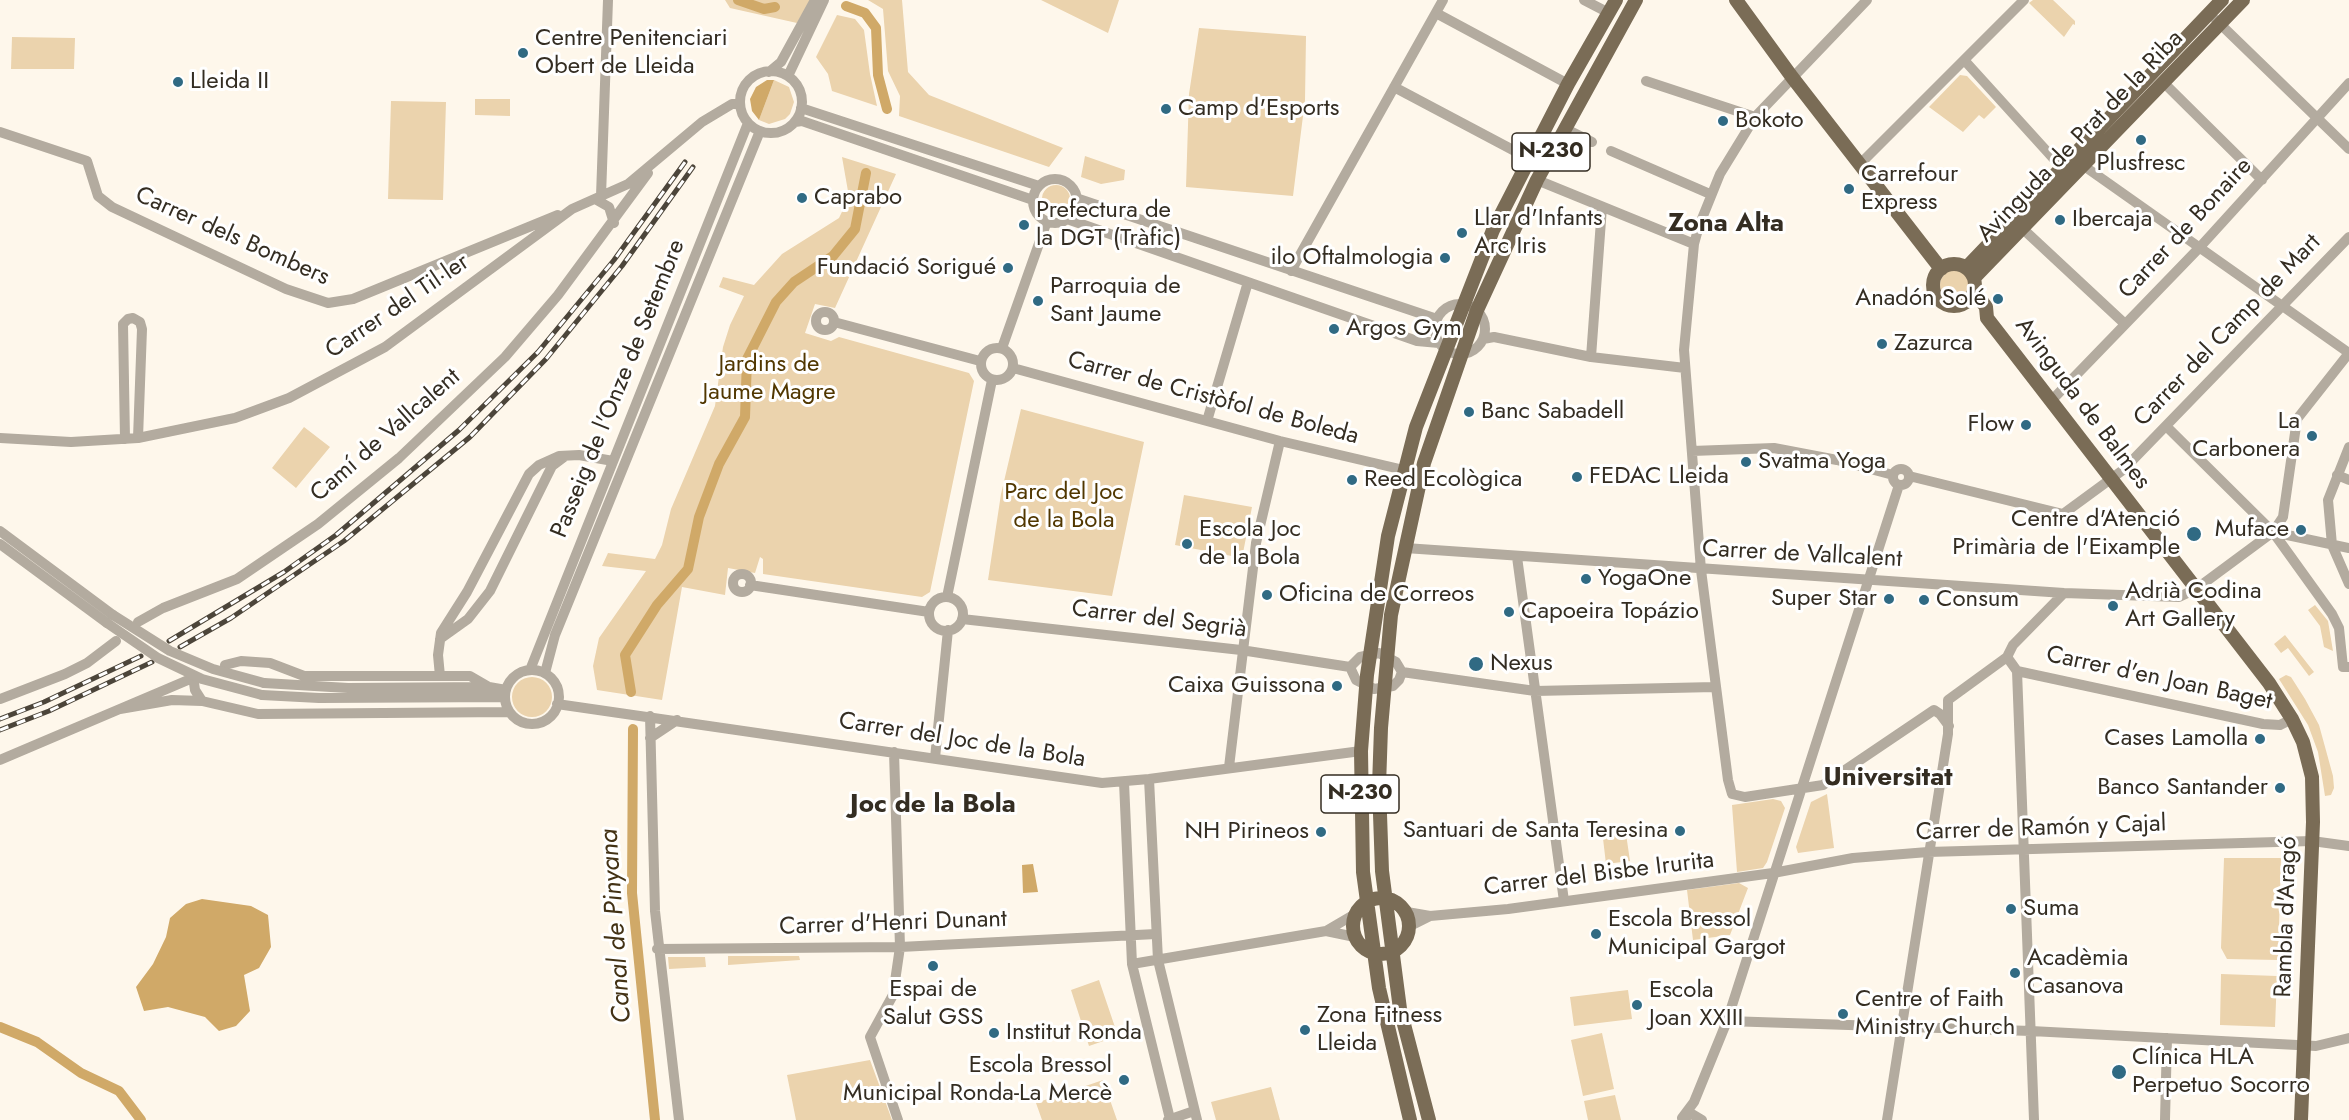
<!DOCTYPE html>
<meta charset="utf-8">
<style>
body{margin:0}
canvas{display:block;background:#fef7eb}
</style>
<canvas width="2349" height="1120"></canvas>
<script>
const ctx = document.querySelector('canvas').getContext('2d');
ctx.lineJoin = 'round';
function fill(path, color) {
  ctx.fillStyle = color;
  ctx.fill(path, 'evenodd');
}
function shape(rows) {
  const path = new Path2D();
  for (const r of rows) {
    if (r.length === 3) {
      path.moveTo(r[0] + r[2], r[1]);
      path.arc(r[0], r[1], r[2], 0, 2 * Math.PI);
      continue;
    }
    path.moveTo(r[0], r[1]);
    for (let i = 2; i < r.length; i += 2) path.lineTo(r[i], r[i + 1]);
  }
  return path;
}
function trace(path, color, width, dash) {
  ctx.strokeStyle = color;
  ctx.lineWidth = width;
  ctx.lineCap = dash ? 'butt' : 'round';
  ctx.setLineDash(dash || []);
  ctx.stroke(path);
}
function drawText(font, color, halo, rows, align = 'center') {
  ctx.font = font + ' Jost,sans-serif';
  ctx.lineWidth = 6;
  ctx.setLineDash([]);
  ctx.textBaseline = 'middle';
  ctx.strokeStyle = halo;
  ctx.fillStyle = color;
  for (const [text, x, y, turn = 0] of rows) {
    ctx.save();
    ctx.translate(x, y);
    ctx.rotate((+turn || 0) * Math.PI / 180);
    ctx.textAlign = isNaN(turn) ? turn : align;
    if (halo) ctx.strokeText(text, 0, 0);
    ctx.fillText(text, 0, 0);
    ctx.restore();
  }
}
const green = shape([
 [725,0,811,0,797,23,730,8],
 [868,0,902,0,908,72,929,95,1063,148,1049,167,899,116,900,96,888,71,883,9],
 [1041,0,1119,0,1108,33],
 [2033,0,2053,0,2075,21,2075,25,2073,24,2064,37,2029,3],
 [837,15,855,19,864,30,870,74,877,106,832,91,828,74,816,57],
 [1199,28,1306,36,1305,100,1293,196,1186,187,1189,94],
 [12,37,75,38,74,69,11,69],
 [1960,75,1967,76,1996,107,1984,119,1979,115,1963,132,1929,107],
 [774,80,789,87,794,102,790,114,785,119,769,124,759,120],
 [475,99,510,99,510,116,475,115],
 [391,101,446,102,443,200,388,199],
 [1085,156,1125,170,1124,180,1101,184,1081,177],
 [842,157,896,174,835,308,815,304,805,333,831,341,839,337,969,373,974,381,930,592,922,597,763,574,763,559,760,557,755,573,728,568,725,595,682,587,662,700,597,690,593,666,599,638,646,571,602,566,608,553,655,559,662,545,671,509,715,406,723,347,730,325,744,296,719,287,723,277,754,285,782,254,839,218,849,197],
 [1056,199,14],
 [1955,285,15],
 [1021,409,1144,442,1112,596,988,580,1001,494],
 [304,427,330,447,296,488,272,468],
 [1184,495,1252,507,1242,558,1175,545],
 [2315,605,2328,621,2333,651,2324,647,2320,626,2308,610],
 [2285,635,2314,672,2309,676,2288,648,2281,653,2274,644],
 [2286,675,2291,677,2305,699,2319,725,2333,776,2334,788,2331,795,2325,796,2318,752,2308,725,2279,679],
 [532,697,20],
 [1827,794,1834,848,1798,853,1796,847,1811,802],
 [1773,799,1781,801,1785,808,1767,862,1763,868,1737,872,1732,805],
 [1625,827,1630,861,1606,864,1602,830],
 [2224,858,2281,858,2278,960,2227,959,2221,948],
 [1739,883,1748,888,1730,935,1693,940,1687,890],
 [728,956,799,956,800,960,728,965],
 [668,957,705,957,706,967,669,969],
 [2221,974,2277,976,2275,1027,2220,1025],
 [1099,980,1118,1036,1089,1046,1071,990],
 [1628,990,1632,1019,1574,1026,1570,997],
 [1602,1033,1614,1089,1583,1096,1571,1040],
 [870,1060,892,1120,796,1120,787,1075],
 [1103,1080,1117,1120,1042,1120,1036,1103],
 [1271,1087,1280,1120,1216,1120,1211,1102],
 [1615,1095,1621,1120,1588,1120,1584,1101]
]);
const water = shape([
 [767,80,774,80,759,120,752,111,750,99,756,87],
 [1033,864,1038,892,1023,893,1022,865],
 [202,899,251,906,268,915,271,947,259,968,244,975,250,1011,236,1026,219,1031,205,1017,168,1007,144,1011,136,987,153,964,166,937,170,918,186,904]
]);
const canal = shape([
 [738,0,764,9,775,7],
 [846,6,865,13,876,28,878,75,887,109],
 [631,692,625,655,657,605,688,569,699,517,719,464,745,417,747,359,776,302,794,282,833,256,855,229,866,173],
 [633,729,632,893,655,1120],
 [0,1027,37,1042,81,1073,119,1091,141,1120]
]);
const minor = shape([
 [1584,0,1609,13],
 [1867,0,1755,117,1720,174,1699,226,1694,244,1684,350,1701,570,1728,780,1732,794,1745,797,1823,785,1934,710,1940,714,1949,726],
 [1436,13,1568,84],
 [2216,20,2349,149],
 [1965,61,2062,168],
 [771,102,31],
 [769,72,781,62,815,0],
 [788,76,824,0],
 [1646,81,1755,117],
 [2164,83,2262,180],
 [1394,87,1528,158],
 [801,108,1039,186],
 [795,122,802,121,1033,200],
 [1564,128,1592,142],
 [0,132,87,161,98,196,112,207,286,289,328,303,353,299,558,215],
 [1611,151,1710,194],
 [1860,164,2024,0],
 [2084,166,2349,353],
 [1055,201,22],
 [1537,180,1694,244],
 [601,196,608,0],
 [1076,198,1437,319],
 [595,199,609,207,614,223],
 [1067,219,1417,341,1439,343],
 [2023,229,2125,324],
 [1291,271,1443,0],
 [1460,329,25],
 [825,321,9],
 [834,322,980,361],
 [1483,339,1494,337,1591,357,1685,368],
 [997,364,16],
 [1002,348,1047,221],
 [1591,357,1602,207],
 [1013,368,1280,441,1404,470],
 [2051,401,2200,247,2349,83],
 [1207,421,1248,282],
 [2166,426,2273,532,2332,614,2339,628,2343,667,2349,667],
 [0,438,71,442,138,438,235,418,289,398,385,347,572,209,628,184,702,122,732,104,740,104],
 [125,439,123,324,128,319,133,318,140,322,142,329,138,438],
 [2349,447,2328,500,2332,545,2349,584],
 [1692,451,1774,448,1837,460,1893,475],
 [1901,477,8],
 [2337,475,2349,480],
 [1909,476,2063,514,2123,470,2349,237],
 [0,531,113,615],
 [2273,532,2349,548],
 [0,544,107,623],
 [1405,548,2064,593,2179,597,2196,589,2273,532,2283,517,2297,419,2349,353],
 [1517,557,1564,901],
 [742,583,9],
 [750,585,929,612],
 [947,597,992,380],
 [946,614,17],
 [962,619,1241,650,1350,667],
 [138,622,163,608,237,579,318,524,399,458,505,357,558,295,648,173],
 [440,639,468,619,490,591,547,476,552,466,564,457],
 [1379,653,1396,662,1402,672,1399,680,1393,686,1374,689,1356,680,1350,667,1360,657,1379,653],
 [2007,657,2017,671,2034,1120],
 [225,665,241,661,270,663,304,676,470,676,489,687],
 [530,670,748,123],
 [532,697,27],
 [2017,671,2263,724,2280,725,2292,719],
 [1402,672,1535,691,1715,687],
 [545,673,555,635,760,131],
 [440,676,438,655,441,633,467,592,529,474,539,465,559,456,579,455,613,461],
 [194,683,195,690,202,701],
 [264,683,348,688,489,687,506,690],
 [262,695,319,698,505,697],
 [0,699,65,674,87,663,116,641],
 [557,704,1102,783,1149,779,1361,751],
 [120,709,172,700,202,701,258,714,509,712],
 [650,716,655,911,679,1120],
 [650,738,677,720],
 [894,752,900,947,893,995,870,1037,898,1120],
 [935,758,948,630],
 [0,760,188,680],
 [1229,767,1256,543,1280,441],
 [1149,779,1158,960,1197,1120],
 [1124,782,1132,964,1170,1119],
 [1407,912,1430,916,1508,909,1773,873,1853,858,1928,852,2312,841,2349,846],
 [1410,926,1430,916],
 [1326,931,1355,914],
 [657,949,900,947,1156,934],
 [1132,964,1326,931,1355,937],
 [1727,1021,2031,1031,2316,1046,2349,1038],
 [1682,1118,1694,1102,1727,1021,1899,485],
 [1682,1118,1692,1114,1702,1120],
 [1168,1120,1194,1111],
 [1887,1120,1948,734,1948,700,2007,657,2013,645,2064,593],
 [2165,1120,2167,1038]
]);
const major = shape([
 [1736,0,1792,77,1941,269],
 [1954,285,21],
 [1966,268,2222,0],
 [1974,278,2243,0],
 [1973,295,1980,299,1986,307,1987,318,2269,683,2292,719,2303,742,2312,777,2313,822,2301,1120],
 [1381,926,28],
 [1410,1120,1379,988,1363,872,1361,751,1367,675,1388,536,1416,427,1493,230,1568,84,1616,0],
 [1429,1120,1400,1009,1382,871,1379,786,1381,728,1391,615,1424,463,1477,310,1537,180,1636,0]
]);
const rail = shape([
 [169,641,284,572,336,535,459,430,538,352,614,260,685,162],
 [180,647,231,618,344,541,470,437,546,359,622,266,693,167],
 [0,719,44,702,141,656],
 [0,730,49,711,152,662]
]);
const minorBridge = shape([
 [113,615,170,651,213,669,264,683],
 [107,623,158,658,202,679,262,695]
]);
const markers = [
 [523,53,6,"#306a83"],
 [178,82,6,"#306a83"],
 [1166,109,6,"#306a83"],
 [1723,121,6,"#306a83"],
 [2141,140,6,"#306a83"],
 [1849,189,6,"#306a83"],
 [802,198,6,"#306a83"],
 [2060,220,6,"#306a83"],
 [1024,225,6,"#306a83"],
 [1462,233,6,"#306a83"],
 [1445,258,6,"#306a83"],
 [1008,268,6,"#306a83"],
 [1998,299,6,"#306a83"],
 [1038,301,6,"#306a83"],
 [1334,329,6,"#306a83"],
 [1882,344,6,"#306a83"],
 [1469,412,6,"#306a83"],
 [2026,425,6,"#306a83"],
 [2312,436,6,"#306a83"],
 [1746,462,6,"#306a83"],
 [1577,477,6,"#306a83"],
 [1352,480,6,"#306a83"],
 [2301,530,6,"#306a83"],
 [2194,534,8,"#306a83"],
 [1187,544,6,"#306a83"],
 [1586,579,6,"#306a83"],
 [1267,595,6,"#306a83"],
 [1889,599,6,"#306a83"],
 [1924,600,6,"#306a83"],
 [2113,606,6,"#306a83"],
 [1509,612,6,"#306a83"],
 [1476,664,8,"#306a83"],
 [1337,686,6,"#306a83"],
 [2260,739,6,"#306a83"],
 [2280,788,6,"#306a83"],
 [1680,831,6,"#306a83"],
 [1321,832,6,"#306a83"],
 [2011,909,6,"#306a83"],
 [1596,934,6,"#306a83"],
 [933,966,6,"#306a83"],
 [2015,973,6,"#306a83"],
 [1637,1005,6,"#306a83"],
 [1843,1014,6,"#306a83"],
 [1305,1030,6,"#306a83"],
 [994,1033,6,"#306a83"],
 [2119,1072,8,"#306a83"],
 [1124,1080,6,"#306a83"]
];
const shields = [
 [1551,152,78],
 [1360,794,78]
];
const shieldNames = [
 ["N-230",1551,152],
 ["N-230",1360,794]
];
const poiNames = [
 ["Centre Penitenciari",535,39],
 ["Obert de Lleida",535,67],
 ["Lleida II",190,82],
 ["Camp d'Esports",1178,109],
 ["Bokoto",1735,121],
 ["Plusfresc",2141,164,"center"],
 ["Carrefour",1861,175],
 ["Express",1861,203],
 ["Caprabo",814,198],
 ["Prefectura de",1036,211],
 ["la DGT (Tràfic)",1036,239],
 ["Llar d'Infants",1474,219],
 ["Arc Iris",1474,247],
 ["Ibercaja",2072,220],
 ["ilo Oftalmologia",1433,258,"right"],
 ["Fundació Sorigué",996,268,"right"],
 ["Parroquia de",1050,287],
 ["Sant Jaume",1050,315],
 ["Anadón Solé",1986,299,"right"],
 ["Argos Gym",1346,329],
 ["Zazurca",1894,344],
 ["Banc Sabadell",1481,412],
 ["La",2300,422,"right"],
 ["Carbonera",2300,450,"right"],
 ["Flow",2014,425,"right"],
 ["Svatma Yoga",1758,462],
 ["FEDAC Lleida",1589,477],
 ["Reed Ecològica",1364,480],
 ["Centre d'Atenció",2180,520,"right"],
 ["Primària de l'Eixample",2180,548,"right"],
 ["Escola Joc",1199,530],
 ["de la Bola",1199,558],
 ["Muface",2289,530,"right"],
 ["YogaOne",1598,579],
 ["Adrià Codina",2125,592],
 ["Art Gallery",2125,620],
 ["Oficina de Correos",1279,595],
 ["Super Star",1877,599,"right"],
 ["Consum",1936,600],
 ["Capoeira Topázio",1521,612],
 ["Nexus",1490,664],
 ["Caixa Guissona",1325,686,"right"],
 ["Cases Lamolla",2248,739,"right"],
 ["Banco Santander",2268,788,"right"],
 ["Santuari de Santa Teresina",1668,831,"right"],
 ["NH Pirineos",1309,832,"right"],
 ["Suma",2023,909],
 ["Escola Bressol",1608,920],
 ["Municipal Gargot",1608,948],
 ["Acadèmia",2027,959],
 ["Casanova",2027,987],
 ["Espai de",933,990,"center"],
 ["Salut GSS",933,1018,"center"],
 ["Escola",1649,991],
 ["Joan XXIII",1649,1019],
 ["Centre of Faith",1855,1000],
 ["Ministry Church",1855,1028],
 ["Zona Fitness",1317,1016],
 ["Lleida",1317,1044],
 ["Institut Ronda",1006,1033],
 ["Clínica HLA",2132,1058],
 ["Perpetuo Socorro",2132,1086],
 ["Escola Bressol",1112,1066,"right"],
 ["Municipal Ronda-La Mercè",1112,1094,"right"]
];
const streetNames = [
 ["Avinguda de Prat de la Riba",2081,137,-46],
 ["Carrer de Bonaire",2186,229,-47],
 ["Carrer dels Bombers",232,237,24],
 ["Carrer del Til·ler",398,307,-34],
 ["Carrer del Camp de Mart",2228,331,-46],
 ["Passeig de l'Onze de Setembre",619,389,-68],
 ["Carrer de Cristòfol de Boleda",1213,399,15],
 ["Avinguda de Balmes",2082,404,53],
 ["Camí de Vallcalent",386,436,-41],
 ["Carrer de Vallcalent",1802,555,3],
 ["Carrer del Segrià",1159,620,7],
 ["Carrer d'en Joan Baget",2159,679,12],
 ["Carrer del Joc de la Bola",962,741,9],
 ["Carrer de Ramón y Cajal",2041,829,-2],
 ["Carrer del Bisbe Irurita",1599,875,-7],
 ["Rambla d'Aragó",2287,917,-88],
 ["Carrer d'Henri Dunant",893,924,-2]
];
const parkNames = [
 ["Jardins de",769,365],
 ["Jaume Magre",769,393],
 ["Parc del Joc",1064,493],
 ["de la Bola",1064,521]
];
const neighbourhoodNames = [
 ["Zona Alta",1726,225],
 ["Universitat",1888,779],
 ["Joc de la Bola",933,806]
];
const waterNames = [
 ["Canal de Pinyana",617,926,-94]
];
fill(green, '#ebd3ad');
fill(water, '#d0a968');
trace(canal, '#d0a968', 10);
trace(minor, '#b3ab9f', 10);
trace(major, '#7a6c56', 14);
trace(rail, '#4c453a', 5);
trace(rail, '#fff', 3, [9]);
trace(minorBridge, '#b3ab9f', 10);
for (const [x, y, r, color] of markers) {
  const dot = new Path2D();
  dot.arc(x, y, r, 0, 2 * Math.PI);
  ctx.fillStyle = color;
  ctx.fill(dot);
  trace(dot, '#fff', 2);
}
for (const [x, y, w] of shields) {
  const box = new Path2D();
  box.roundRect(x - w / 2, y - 19, w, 38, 4.5);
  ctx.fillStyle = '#fff';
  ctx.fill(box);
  trace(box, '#342d22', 1.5);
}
drawText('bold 22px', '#342d22', null, shieldNames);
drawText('24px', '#342d22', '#fff', poiNames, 'left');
drawText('24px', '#342d22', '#fff', streetNames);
drawText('24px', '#513700', '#fff', parkNames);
drawText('bold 26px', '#342d22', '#fff', neighbourhoodNames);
drawText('italic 26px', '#433215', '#fff', waterNames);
</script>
